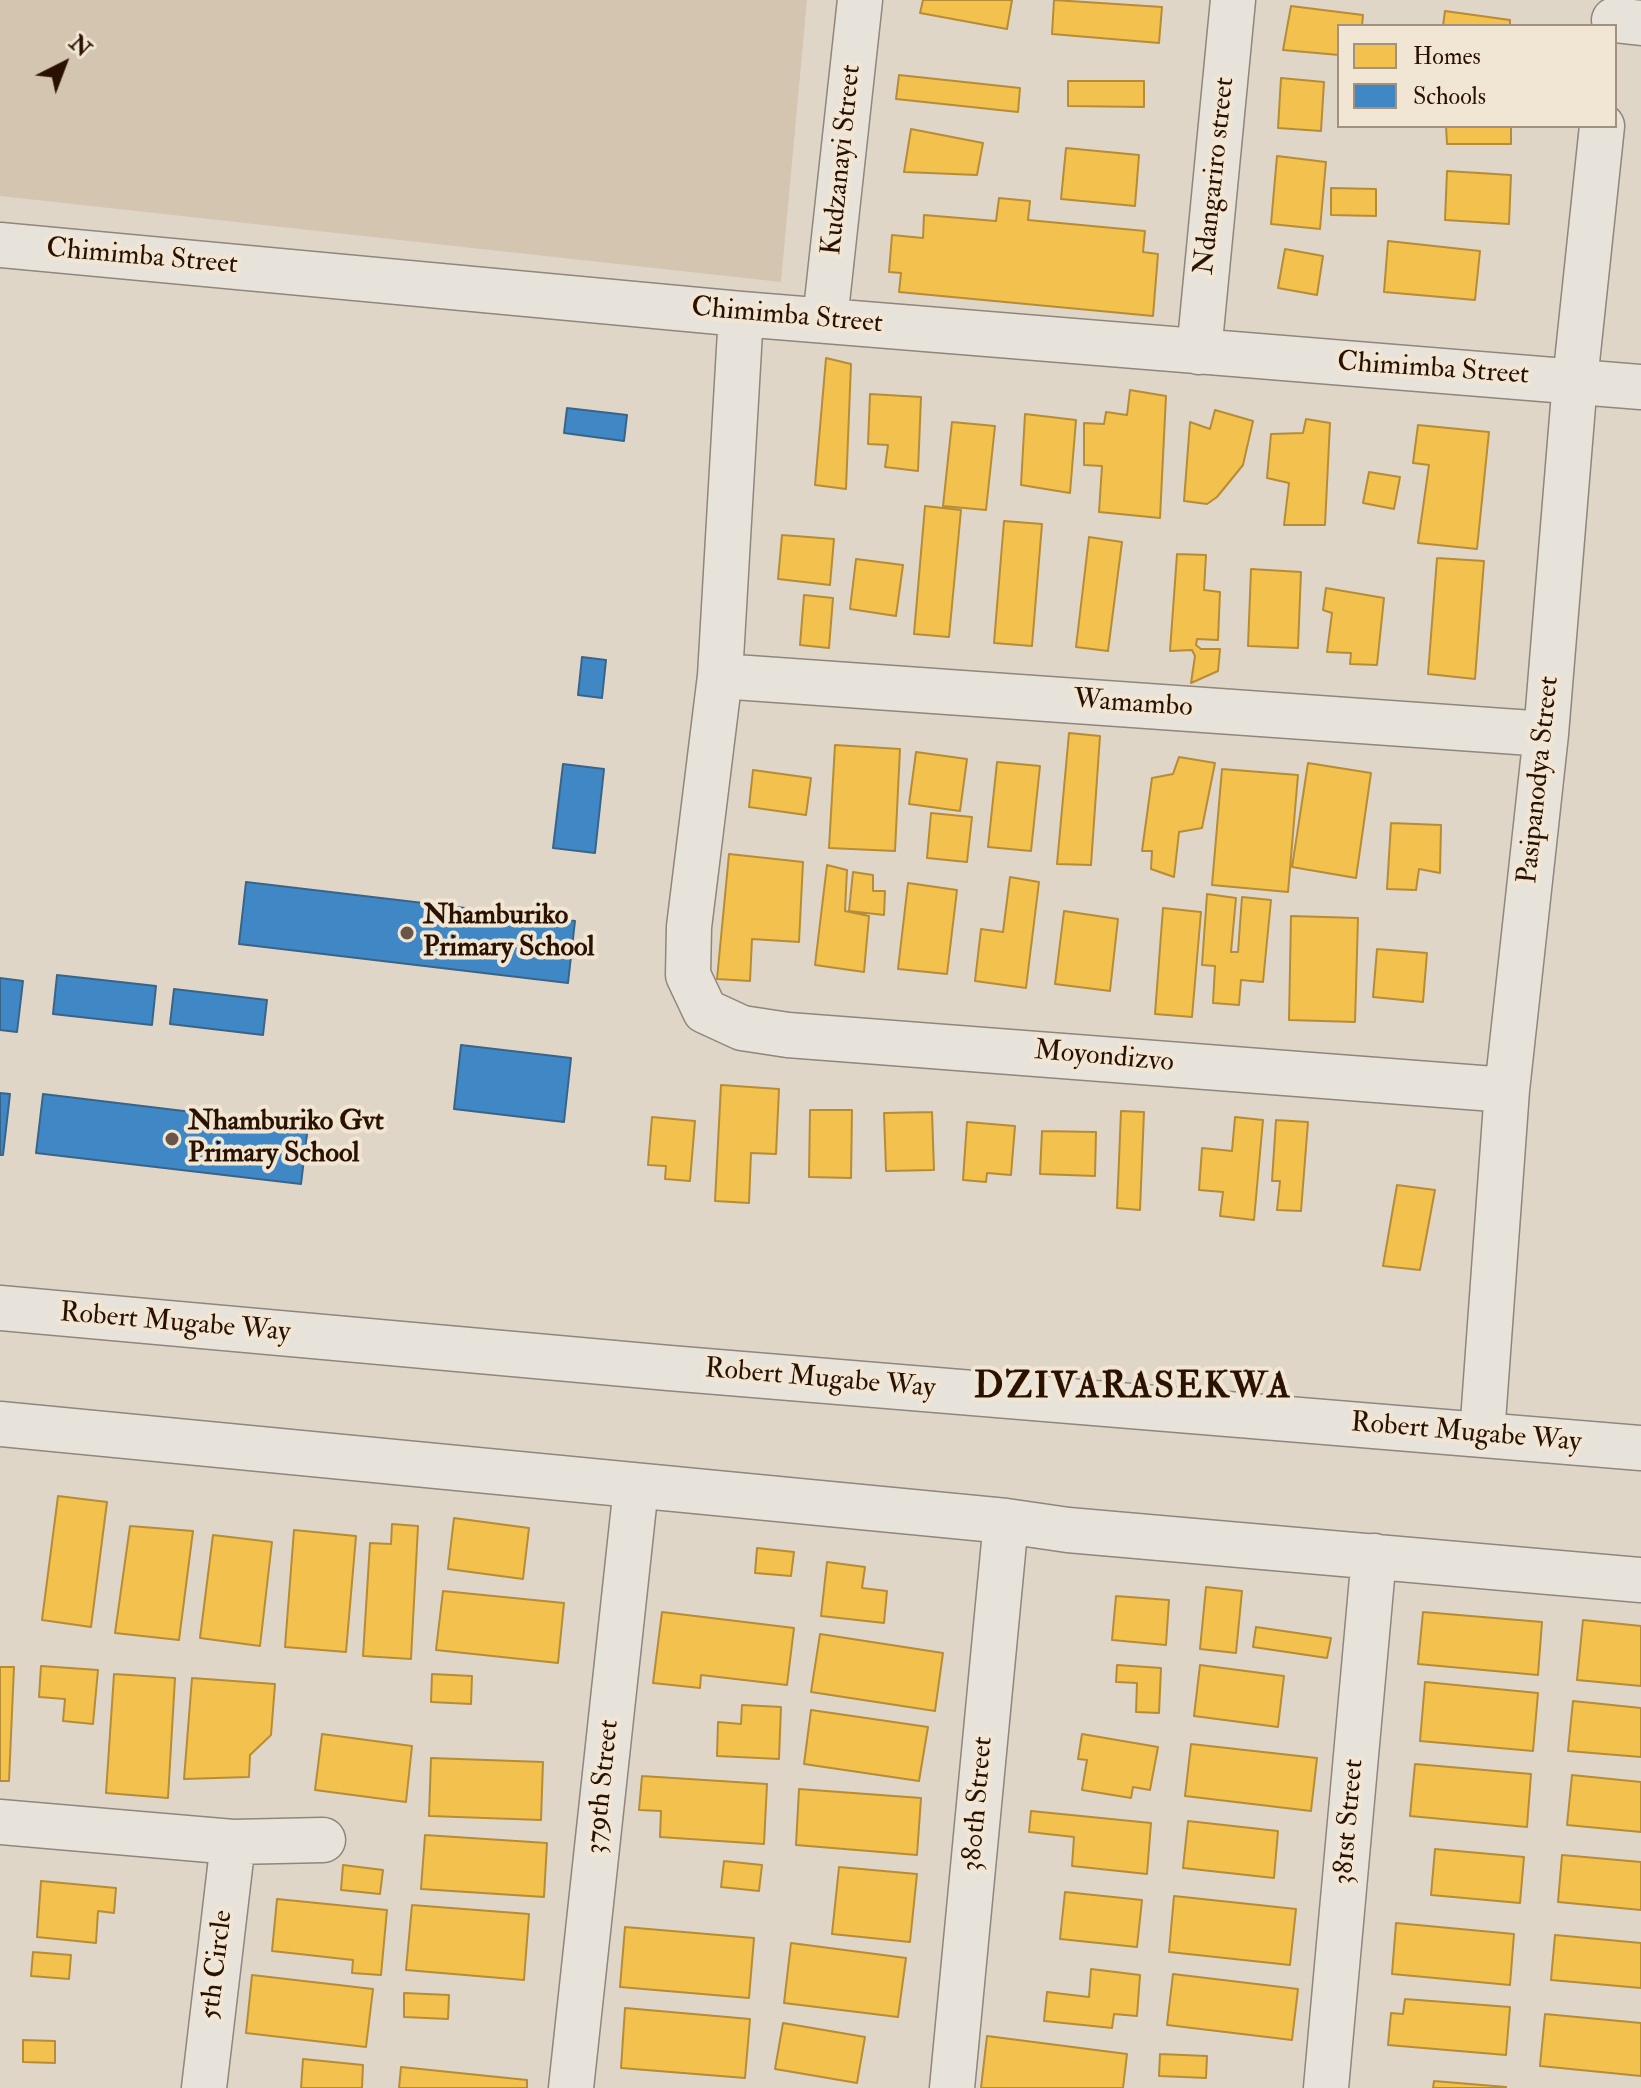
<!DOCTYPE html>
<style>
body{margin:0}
#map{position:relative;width:1641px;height:2088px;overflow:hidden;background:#e0d6c8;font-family:"IM FELL Double Pica",serif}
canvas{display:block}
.legend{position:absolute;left:1337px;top:24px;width:280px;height:104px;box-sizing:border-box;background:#f1e6d4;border:2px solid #a2917f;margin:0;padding:10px 14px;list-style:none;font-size:24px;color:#2b1100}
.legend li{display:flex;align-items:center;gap:16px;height:40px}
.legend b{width:40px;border:2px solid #a2917f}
.north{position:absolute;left:24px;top:24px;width:80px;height:80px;-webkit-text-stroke:6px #f1e6d4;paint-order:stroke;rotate:42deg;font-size:22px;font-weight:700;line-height:32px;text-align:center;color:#2b1100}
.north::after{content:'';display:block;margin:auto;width:28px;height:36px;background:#2b1100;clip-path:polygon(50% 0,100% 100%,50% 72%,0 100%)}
</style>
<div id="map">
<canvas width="1641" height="2088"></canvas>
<ul class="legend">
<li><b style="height:22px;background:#f2c14e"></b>Homes</li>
<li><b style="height:22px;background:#3f88c5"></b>Schools</li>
</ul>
<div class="north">N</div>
</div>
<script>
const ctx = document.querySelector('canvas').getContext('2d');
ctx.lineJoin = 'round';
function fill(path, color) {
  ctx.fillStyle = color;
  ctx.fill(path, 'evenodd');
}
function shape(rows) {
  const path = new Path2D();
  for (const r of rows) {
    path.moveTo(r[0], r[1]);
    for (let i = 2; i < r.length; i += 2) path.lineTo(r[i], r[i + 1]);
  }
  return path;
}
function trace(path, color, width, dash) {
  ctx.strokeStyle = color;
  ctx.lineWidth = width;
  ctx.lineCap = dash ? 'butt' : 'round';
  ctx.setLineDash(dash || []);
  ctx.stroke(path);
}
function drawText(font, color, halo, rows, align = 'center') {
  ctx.font = font + ' "IM FELL Double Pica",serif';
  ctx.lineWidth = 8;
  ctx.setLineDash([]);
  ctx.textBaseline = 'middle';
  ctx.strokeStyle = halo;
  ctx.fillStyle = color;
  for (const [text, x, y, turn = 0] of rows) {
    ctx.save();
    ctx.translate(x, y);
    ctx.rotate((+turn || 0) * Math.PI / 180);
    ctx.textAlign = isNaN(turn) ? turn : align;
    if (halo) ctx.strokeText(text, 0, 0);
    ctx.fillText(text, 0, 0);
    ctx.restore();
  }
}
const green = shape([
 [0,0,807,0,781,282,0,196]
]);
const homes = shape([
 [923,0,1012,0,1007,29,920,13,923,0],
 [1054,0,1162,7,1159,43,1052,34,1054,0],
 [1291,6,1363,15,1362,26,1339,26,1339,55,1283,50,1291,6],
 [1445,11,1510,20,1510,26,1443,26,1445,11],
 [899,75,1020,88,1018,112,896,99,899,75],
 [1281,78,1324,82,1321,131,1278,128,1281,78],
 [1068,81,1144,81,1144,107,1068,106,1068,81],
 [1446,126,1511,126,1511,144,1447,144,1446,126],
 [911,129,983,143,977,175,904,172,911,129],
 [1066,148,1139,155,1135,206,1061,199,1066,148],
 [1277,156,1326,162,1320,229,1271,224,1277,156],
 [1447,171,1511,175,1509,224,1445,220,1447,171],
 [1331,188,1376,189,1376,216,1331,215,1331,188],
 [999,198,1030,201,1028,220,1145,231,1143,252,1158,254,1153,316,899,292,901,273,889,272,892,235,923,238,924,215,996,221,999,198],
 [1388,241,1480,251,1475,300,1384,292,1388,241],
 [1285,249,1323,256,1317,295,1278,288,1285,249],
 [826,358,851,364,846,489,815,485,826,358],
 [1130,390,1166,396,1160,518,1099,512,1102,466,1084,465,1084,423,1104,424,1106,412,1127,415,1130,390],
 [870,394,921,397,918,471,885,467,888,445,868,444,870,394],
 [1215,410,1253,421,1243,465,1217,497,1207,504,1184,501,1190,422,1210,429,1215,410],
 [1025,414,1076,420,1070,493,1021,485,1025,414],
 [1306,419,1330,423,1325,525,1284,525,1289,483,1267,478,1271,434,1303,433,1306,419],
 [952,422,995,426,986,510,943,506,952,422],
 [1418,425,1489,432,1477,549,1418,543,1429,465,1413,463,1418,425],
 [1369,472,1400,477,1394,509,1363,503,1369,472],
 [925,506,961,510,949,637,914,634,925,506],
 [1004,521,1042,524,1032,646,994,643,1004,521],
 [782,535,834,539,830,585,778,579,782,535],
 [1089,537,1122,542,1108,651,1076,647,1089,537],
 [1177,554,1206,555,1204,590,1220,592,1218,640,1197,639,1196,645,1201,649,1220,649,1218,671,1191,683,1195,656,1192,650,1170,651,1177,554],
 [1437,558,1484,561,1475,679,1428,674,1437,558],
 [856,559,903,565,896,616,850,609,856,559],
 [1251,569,1301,572,1298,648,1248,646,1251,569],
 [1326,588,1384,598,1377,665,1350,664,1351,653,1327,652,1332,613,1323,610,1326,588],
 [804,595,833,598,829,648,800,645,804,595],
 [1069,733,1100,736,1091,865,1057,864,1069,733],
 [835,745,900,749,895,851,829,848,835,745],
 [916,752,967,759,960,811,909,804,916,752],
 [1179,757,1215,763,1202,828,1179,832,1174,877,1151,869,1152,851,1142,851,1152,778,1173,774,1179,757],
 [997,762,1040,766,1031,851,988,847,997,762],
 [1308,763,1371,773,1356,878,1292,867,1308,763],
 [1222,769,1298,775,1288,892,1212,885,1222,769],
 [753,770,811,778,806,815,749,807,753,770],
 [931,813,972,817,967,862,927,858,931,813],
 [1391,823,1441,825,1440,873,1419,869,1416,890,1387,889,1391,823],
 [729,854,803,862,799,942,752,939,750,981,717,979,729,854],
 [827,865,847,870,845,911,869,916,864,972,815,965,827,865],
 [853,872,873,875,873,891,885,891,884,915,849,911,853,872],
 [1010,877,1039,882,1026,988,975,981,981,929,1003,932,1010,877],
 [908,883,957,890,947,974,898,969,908,883],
 [1207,894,1236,898,1231,952,1238,952,1242,897,1271,900,1263,982,1241,980,1239,1005,1213,1003,1215,966,1202,965,1207,894],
 [1163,908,1201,912,1192,1017,1155,1014,1163,908],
 [1064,911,1118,919,1110,991,1055,984,1064,911],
 [1291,916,1358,918,1355,1022,1289,1020,1291,916],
 [1377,949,1427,953,1423,1002,1373,997,1377,949],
 [721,1085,779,1089,776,1154,751,1153,749,1203,715,1201,721,1085],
 [810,1110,852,1110,851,1178,809,1177,810,1110],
 [1121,1111,1144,1112,1140,1210,1117,1208,1121,1111],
 [932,1112,934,1170,886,1171,884,1113,932,1112],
 [652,1117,695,1121,690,1181,665,1179,666,1166,648,1165,652,1117],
 [1235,1117,1263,1120,1254,1220,1220,1216,1223,1192,1199,1190,1202,1148,1232,1151,1235,1117],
 [1276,1120,1308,1122,1301,1211,1277,1210,1280,1181,1272,1181,1276,1120],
 [967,1122,1015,1126,1011,1175,987,1173,986,1182,963,1180,967,1122],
 [1042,1131,1096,1132,1095,1176,1040,1174,1042,1131],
 [1397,1185,1435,1190,1420,1270,1383,1266,1397,1185],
 [58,1496,107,1502,91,1627,42,1620,58,1496],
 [454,1518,529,1528,523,1579,448,1569,454,1518],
 [392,1524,418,1526,411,1659,363,1656,370,1543,391,1544,392,1524],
 [130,1526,193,1531,179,1640,115,1633,130,1526],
 [294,1530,356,1536,346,1652,285,1647,294,1530],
 [213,1535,272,1542,260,1646,200,1638,213,1535],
 [757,1548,794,1552,791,1576,755,1573,757,1548],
 [827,1562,865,1567,862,1588,887,1591,884,1623,821,1616,827,1562],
 [1206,1587,1242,1591,1236,1653,1200,1649,1206,1587],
 [443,1591,564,1603,558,1663,436,1650,443,1591],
 [1116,1596,1169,1600,1166,1645,1112,1640,1116,1596],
 [662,1612,794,1628,787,1685,701,1675,700,1688,653,1683,662,1612],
 [1423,1612,1542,1622,1538,1675,1418,1664,1423,1612],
 [1583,1620,1641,1626,1641,1686,1577,1680,1583,1620],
 [1256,1627,1331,1638,1327,1658,1253,1647,1256,1627],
 [820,1634,943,1653,935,1711,811,1692,820,1634],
 [1117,1665,1161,1668,1159,1713,1136,1712,1137,1683,1116,1682,1117,1665],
 [1200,1665,1284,1676,1278,1727,1194,1716,1200,1665],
 [41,1666,98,1670,93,1724,63,1721,65,1699,39,1697,41,1666],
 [0,1667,14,1667,9,1781,0,1781,0,1667],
 [114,1674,175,1678,168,1798,106,1793,114,1674],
 [432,1674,472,1676,471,1704,431,1702,432,1674],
 [192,1678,275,1684,271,1735,250,1755,249,1777,184,1779,192,1678],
 [1425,1682,1538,1693,1533,1751,1420,1741,1425,1682],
 [1573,1701,1641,1708,1641,1757,1568,1751,1573,1701],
 [742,1705,781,1707,779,1759,717,1756,718,1722,741,1724,742,1705],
 [811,1710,928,1727,919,1781,804,1764,811,1710],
 [322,1734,412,1746,406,1802,315,1790,322,1734],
 [1082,1734,1158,1747,1150,1790,1133,1787,1131,1798,1082,1790,1087,1760,1078,1759,1082,1734],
 [1191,1744,1317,1758,1311,1811,1185,1796,1191,1744],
 [431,1758,543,1762,541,1820,429,1816,431,1758],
 [1415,1764,1531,1774,1527,1827,1410,1816,1415,1764],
 [1572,1775,1641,1782,1641,1832,1567,1825,1572,1775],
 [642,1776,767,1784,764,1844,660,1837,661,1811,639,1810,642,1776],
 [799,1789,921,1798,917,1855,796,1845,799,1789],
 [1031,1811,1151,1823,1147,1874,1072,1866,1074,1837,1029,1832,1031,1811],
 [1188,1821,1278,1831,1274,1878,1183,1868,1188,1821],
 [425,1835,547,1843,544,1897,421,1889,425,1835],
 [1435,1849,1524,1857,1520,1903,1431,1895,1435,1849],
 [1562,1855,1641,1862,1641,1910,1558,1902,1562,1855],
 [724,1861,762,1865,759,1891,721,1887,724,1861],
 [343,1865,383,1870,380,1894,341,1890,343,1865],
 [839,1867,917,1874,910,1942,832,1934,839,1867],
 [41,1881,116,1888,114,1913,98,1911,96,1943,37,1937,41,1881],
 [1065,1892,1142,1900,1137,1947,1060,1939,1065,1892],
 [1174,1896,1296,1909,1290,1965,1169,1952,1174,1896],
 [277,1899,387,1910,381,1975,352,1973,353,1960,272,1951,277,1899],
 [412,1905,529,1914,524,1980,406,1970,412,1905],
 [1396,1923,1514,1934,1510,1985,1392,1974,1396,1923],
 [625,1927,754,1938,749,1998,620,1987,625,1927],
 [1555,1935,1641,1943,1641,1988,1551,1980,1555,1935],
 [791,1943,906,1958,898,2017,784,2003,791,1943],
 [33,1952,71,1955,69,1979,31,1976,33,1952],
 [1091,1969,1140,1975,1137,2016,1114,2014,1112,2028,1044,2021,1047,1992,1089,1997,1091,1969],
 [1173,1974,1298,1989,1292,2040,1167,2025,1173,1974],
 [252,1975,373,1989,366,2047,246,2033,252,1975],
 [404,1993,449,1995,448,2019,404,2017,404,1993],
 [1405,1999,1510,2007,1506,2055,1388,2045,1391,2013,1403,2014,1405,1999],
 [625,2008,750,2019,745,2078,621,2068,625,2008],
 [1545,2014,1641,2023,1641,2076,1540,2066,1545,2014],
 [783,2023,865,2037,857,2083,775,2069,783,2023],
 [987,2036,1127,2054,1123,2088,981,2088,987,2036],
 [23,2040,55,2041,55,2063,23,2062,23,2040],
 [1160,2054,1207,2056,1206,2078,1159,2076,1160,2054],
 [303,2059,363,2065,362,2088,301,2088,303,2059],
 [401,2067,527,2080,527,2088,399,2088,401,2067],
 [1434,2081,1506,2087,1506,2088,1433,2088,1434,2081]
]);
const schools = shape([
 [567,408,627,415,624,441,564,433,567,408],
 [582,657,606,660,602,698,578,695,582,657],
 [563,764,604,769,595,853,553,848,563,764],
 [246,882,575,921,568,983,239,944,246,882],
 [57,975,156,986,152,1025,53,1014,57,975],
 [0,978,23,981,17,1032,0,1030,0,978],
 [174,989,267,1000,263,1035,170,1024,174,989],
 [461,1045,571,1058,564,1122,454,1109,461,1045],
 [0,1093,10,1094,3,1155,0,1155,0,1093],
 [43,1094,308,1126,301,1184,36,1153,43,1094]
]);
const minor = shape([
 [1614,20,1641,23],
 [0,245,741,314,1641,387],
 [741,314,720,676,689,927,688,975,705,1011,742,1028,788,1035,1507,1090],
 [825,320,860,0],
 [1199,352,1233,0],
 [720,676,1546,734],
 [0,1308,669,1368,1641,1448],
 [0,1424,1006,1521,1068,1530,1641,1580],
 [1482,1435,1507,1090,1546,734,1575,381,1602,126],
 [0,1822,233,1842,323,1840],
 [204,2088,233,1842],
 [571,2088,636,1487],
 [952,2088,1006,1521],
 [1326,2088,1374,1556]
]);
const markers = [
 [407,933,8,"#6a5646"],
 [172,1139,8,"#6a5646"]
];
const streetNames = [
 ["Kudzanayi Street",843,160,-84],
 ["Ndangariro street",1216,176,-84],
 ["Chimimba Street",142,258,5],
 ["Chimimba Street",787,317,5],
 ["Chimimba Street",1433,370,4],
 ["Wamambo",1133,705,4],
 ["Pasipanodya Street",1540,780,-84],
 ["Moyondizvo",1104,1058,5],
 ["Robert Mugabe Way",175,1324,5],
 ["Robert Mugabe Way",820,1380,5],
 ["Robert Mugabe Way",1466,1434,5],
 ["379th Street",604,1787,-84],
 ["380th Street",979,1804,-85],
 ["381st Street",1350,1822,-85],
 ["5th Circle",218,1965,-83]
];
const poiNames = [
 ["Nhamburiko",423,917],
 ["Primary School",423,949],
 ["Nhamburiko Gvt",188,1123],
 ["Primary School",188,1155]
];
const districtNames = [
 ["DZIVARASEKWA",1133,1389]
];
fill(green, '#d4c5b0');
fill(homes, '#f2c14e');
trace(homes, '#b68c37', 2);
fill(schools, '#3f88c5');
trace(schools, '#39648a', 2);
trace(minor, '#8f867c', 47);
trace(minor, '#e7e2da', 44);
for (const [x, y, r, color] of markers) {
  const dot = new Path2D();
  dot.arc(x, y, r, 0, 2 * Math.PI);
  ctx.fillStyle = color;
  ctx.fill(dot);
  trace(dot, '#f1e6d4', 3);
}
drawText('28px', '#2b1100', '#f1e6d4', streetNames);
drawText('bold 28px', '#2b1100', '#f1e6d4', poiNames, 'left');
ctx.letterSpacing = '2px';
drawText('bold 36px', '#2b1100', '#f1e6d4', districtNames);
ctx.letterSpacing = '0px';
</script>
